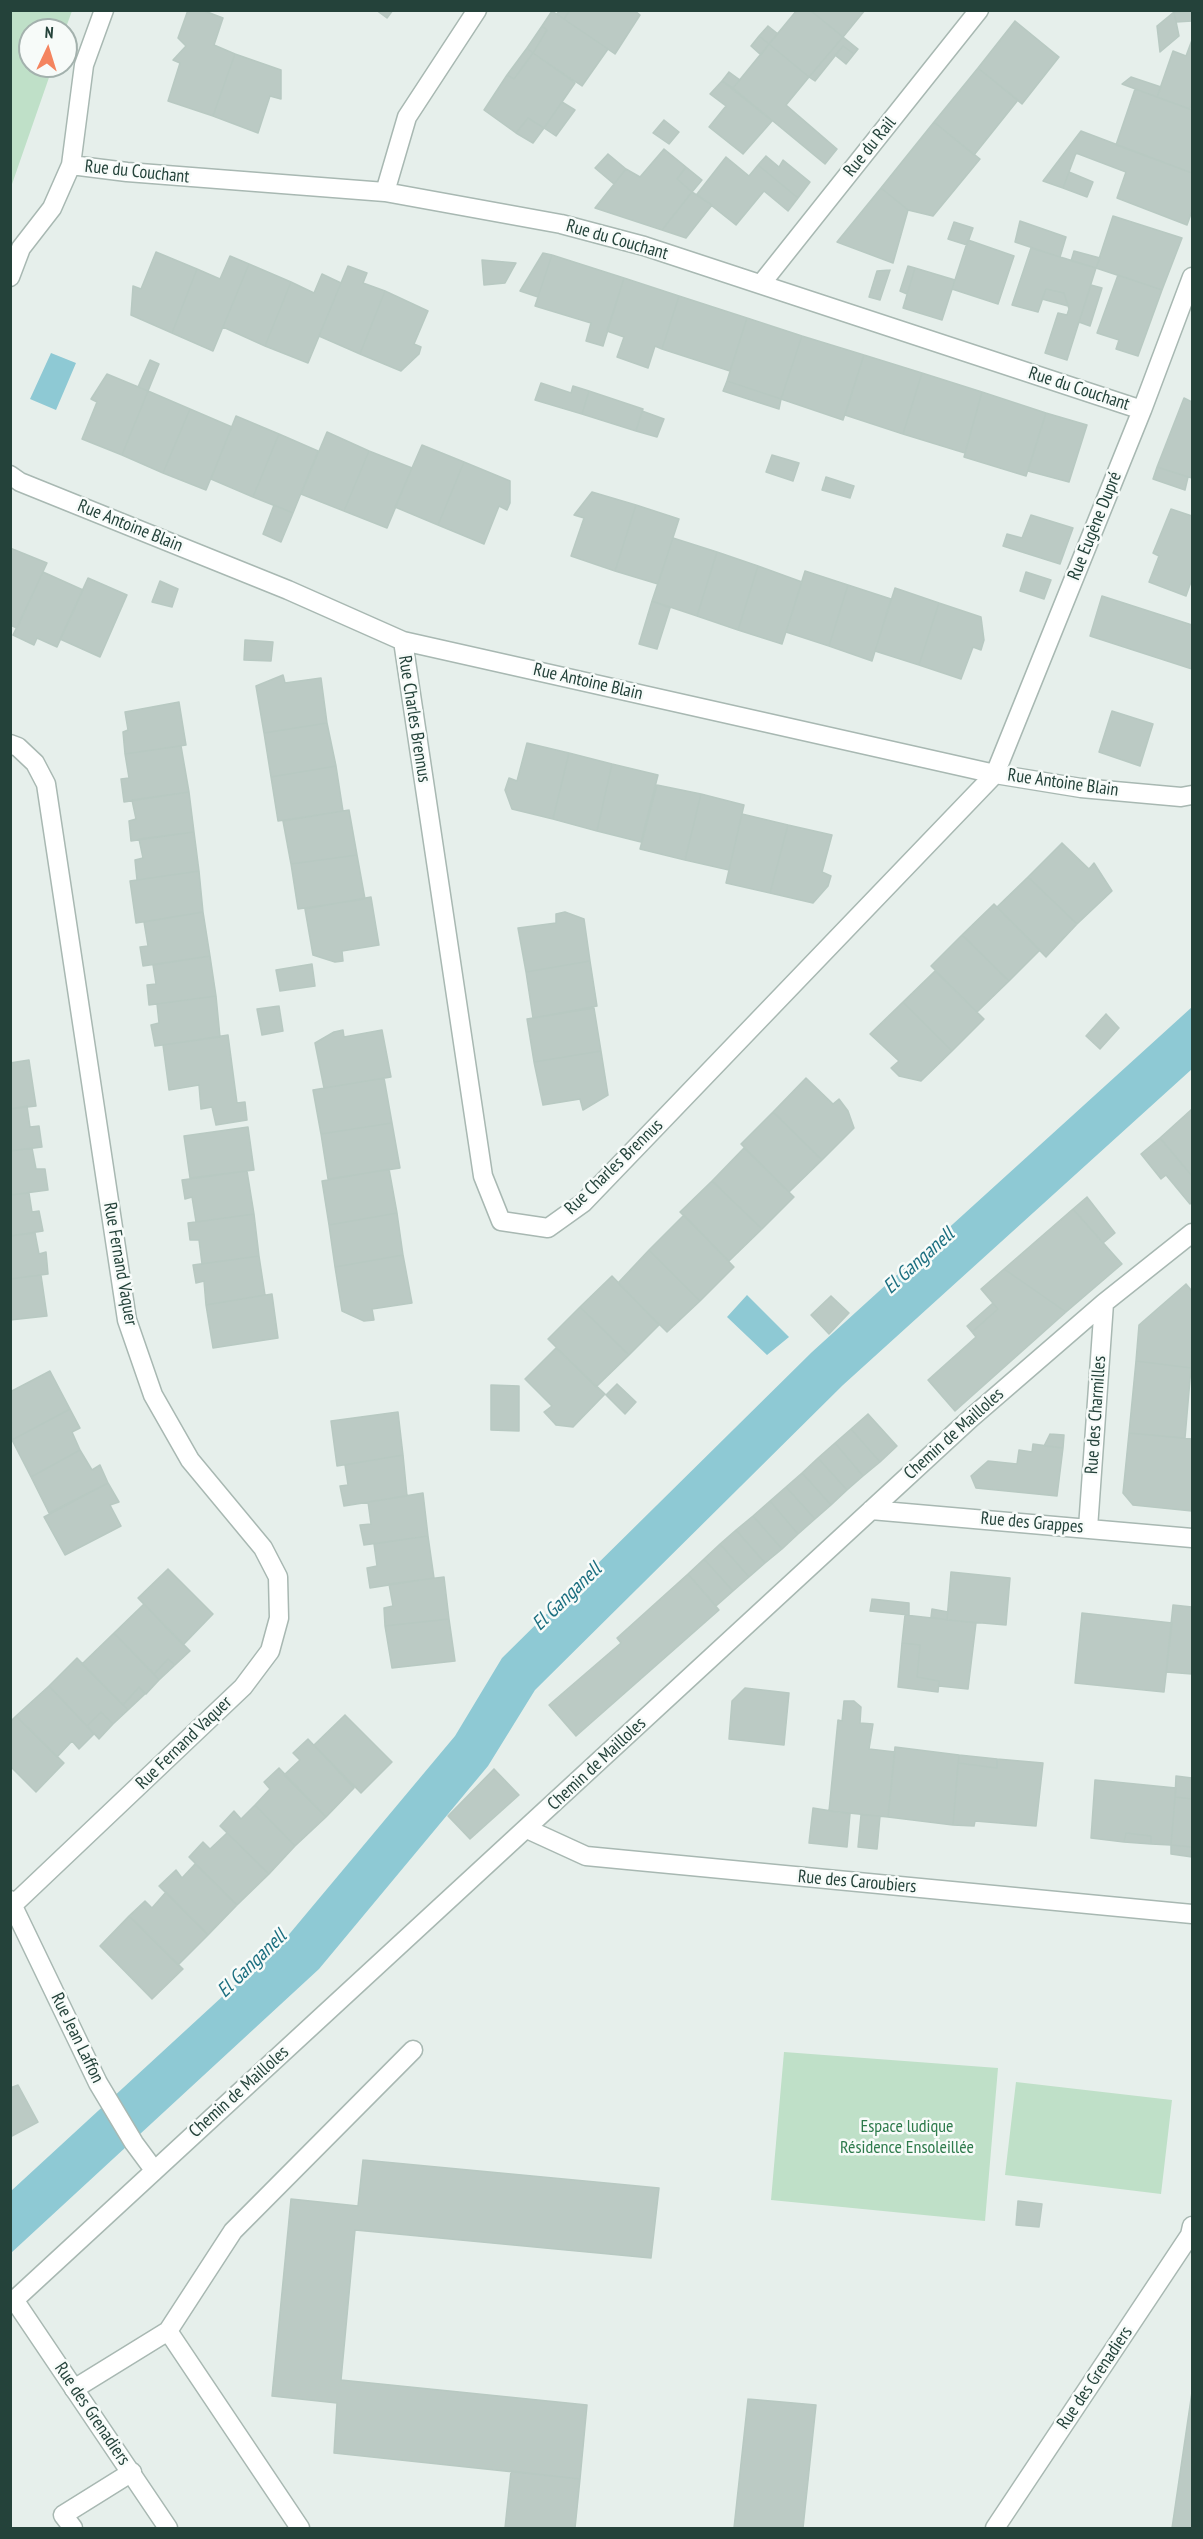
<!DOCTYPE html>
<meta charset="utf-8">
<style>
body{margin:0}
#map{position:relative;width:1203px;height:2539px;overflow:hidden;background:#e6efeb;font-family:"PT Sans Narrow",sans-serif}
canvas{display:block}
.frame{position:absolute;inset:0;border:12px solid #24423a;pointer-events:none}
.north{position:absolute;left:18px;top:18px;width:60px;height:60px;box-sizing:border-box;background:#f7fbf9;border:2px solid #a3b1ad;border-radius:50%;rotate:4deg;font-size:16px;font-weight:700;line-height:24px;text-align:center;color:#24423a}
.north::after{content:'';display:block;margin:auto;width:21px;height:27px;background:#f4845f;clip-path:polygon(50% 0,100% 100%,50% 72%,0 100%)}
</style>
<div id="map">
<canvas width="1203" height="2539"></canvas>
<div class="frame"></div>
<div class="north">N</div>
</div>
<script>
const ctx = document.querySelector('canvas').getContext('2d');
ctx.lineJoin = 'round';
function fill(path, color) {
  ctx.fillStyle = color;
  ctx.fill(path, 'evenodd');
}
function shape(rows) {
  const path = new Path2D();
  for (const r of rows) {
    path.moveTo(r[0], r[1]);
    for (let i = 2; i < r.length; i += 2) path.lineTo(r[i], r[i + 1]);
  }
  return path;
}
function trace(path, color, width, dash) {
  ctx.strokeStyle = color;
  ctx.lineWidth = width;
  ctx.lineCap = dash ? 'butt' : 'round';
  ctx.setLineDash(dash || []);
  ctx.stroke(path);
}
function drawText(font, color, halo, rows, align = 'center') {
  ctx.font = font + ' "PT Sans Narrow",sans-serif';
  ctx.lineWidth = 5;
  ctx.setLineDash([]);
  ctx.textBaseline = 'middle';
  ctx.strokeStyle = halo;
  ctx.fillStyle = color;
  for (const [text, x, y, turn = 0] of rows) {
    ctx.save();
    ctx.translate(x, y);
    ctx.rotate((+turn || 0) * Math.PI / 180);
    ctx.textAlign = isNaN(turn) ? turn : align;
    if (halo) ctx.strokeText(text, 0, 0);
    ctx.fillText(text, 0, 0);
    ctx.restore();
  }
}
const green = shape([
 [10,11,72,11,65,30,30,30,30,66,53,66,11,187],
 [784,2052,998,2068,985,2221,771,2200],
 [1016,2082,1172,2100,1161,2194,1005,2175]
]);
const water = shape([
 [51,353,76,363,56,410,30,399],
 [1192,1007,1192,1069,843,1385,535,1690,488,1766,319,1969,11,2253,11,2191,286,1938,455,1736,502,1658,812,1352],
 [747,1295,789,1337,767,1355,727,1317]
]);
const building = shape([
 [188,10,202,10,223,18,214,45,235,54,213,116,168,101,180,63,173,60,186,46,178,38,188,10],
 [376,10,393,10,387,18,376,10],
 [560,10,570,10,564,19,557,14,560,10],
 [570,10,634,10,640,15,615,54,564,19,570,10],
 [797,10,810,10,843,37,809,77,769,44,797,10],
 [810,10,865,10,843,37,810,10],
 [552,11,608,49,582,86,533,53,547,30,542,26,552,11],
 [1192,11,1192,21,1176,22,1174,12,1192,11],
 [1174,12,1179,36,1160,52,1157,26,1174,12],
 [1015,21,1059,57,1022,104,978,68,1015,21],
 [542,26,547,30,533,53,527,48,542,26],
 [768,26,778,34,769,44,759,36,768,26],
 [759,36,769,44,761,55,751,46,759,36],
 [843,37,858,49,854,54,843,46,815,81,809,77,843,37],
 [1192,40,1192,101,1190,109,1157,97,1173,51,1186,56,1192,40],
 [769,44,809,77,786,105,837,149,825,164,733,88,769,44],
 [843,46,854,54,846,64,835,55,843,46],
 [527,48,533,53,514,79,507,75,527,48],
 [533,53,575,83,544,128,528,118,516,133,484,110,507,75,514,79,533,53],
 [235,54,281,70,281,99,270,96,258,133,213,116,235,54],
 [978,68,1018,100,974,155,934,122,978,68],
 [729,72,740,80,733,88,722,81,729,72],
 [1131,77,1161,87,1157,97,1122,84,1131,77],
 [722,81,772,121,743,154,709,127,726,106,710,94,722,81],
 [1135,89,1192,110,1192,173,1116,145,1135,89],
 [562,102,575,110,556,136,544,128,562,102],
 [528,118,544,128,533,143,516,133,528,118],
 [664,120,679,132,669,144,653,133,664,120],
 [934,122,980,159,933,216,908,210,881,188,934,122],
 [1081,131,1192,173,1192,211,1187,225,1117,198,1126,172,1076,153,1063,188,1043,181,1081,131],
 [664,149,686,167,677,179,692,192,662,230,595,208,626,169,640,177,664,149],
 [608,154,626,169,614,184,595,168,608,154],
 [766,156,779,167,783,160,810,182,798,198,758,165,766,156],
 [726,157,749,176,758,165,798,198,788,211,764,191,736,225,697,194,726,157],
 [686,167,702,180,692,192,677,179,686,167],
 [1069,172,1093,182,1087,197,1063,188,1069,172],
 [881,188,908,210,893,263,837,242,881,188],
 [692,192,712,205,686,238,662,230,692,192],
 [1113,216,1182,238,1162,290,1096,268,1113,216],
 [1020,221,1066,237,1060,257,1015,242,1020,221],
 [954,222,973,228,967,245,948,239,954,222],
 [968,240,1014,256,998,304,952,289,968,240],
 [1031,248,1096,268,1067,360,1045,353,1058,313,1067,315,1069,309,1064,293,1046,289,1038,312,1012,305,1031,248],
 [1074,251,1100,258,1096,268,1071,261,1074,251],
 [156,252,197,269,172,333,131,315,133,286,141,289,156,252],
 [543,253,552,255,538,297,520,291,543,253],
 [552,255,624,278,603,346,586,341,591,323,535,306,552,255],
 [230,256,249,264,213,351,172,333,197,269,220,279,230,256],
 [482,260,516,263,505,283,484,285,482,260],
 [249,264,291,282,265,346,223,327,249,264],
 [348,266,367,273,363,283,385,291,360,354,319,336,348,266],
 [908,266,915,268,907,294,900,291,908,266],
 [915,268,955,280,942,320,903,308,915,268],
 [890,270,880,300,869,297,877,271,890,270],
 [322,274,341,283,308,363,265,346,291,282,314,293,322,274],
 [1118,275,1162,290,1138,356,1116,349,1119,340,1097,333,1118,275],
 [624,278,679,296,662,349,655,346,648,368,617,357,624,337,607,331,624,278],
 [1091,285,1102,288,1090,326,1079,322,1091,285],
 [1046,289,1064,293,1068,306,1042,299,1046,289],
 [385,291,428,311,414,344,421,347,419,354,401,371,360,354,385,291],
 [679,296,747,318,730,371,662,349,679,296],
 [747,318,802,336,781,399,727,381,747,318],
 [802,336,864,355,843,420,781,399,802,336],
 [864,355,922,373,903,434,845,415,864,355],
 [150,360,159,364,148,391,138,387,150,360],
 [922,373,982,392,965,453,903,434,922,373],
 [107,374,148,391,122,455,82,439,97,402,91,399,107,374],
 [727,381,781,399,779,409,723,391,727,381],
 [541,383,571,393,573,386,589,391,582,414,535,400,541,383],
 [148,391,190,409,163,473,122,455,148,391],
 [589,391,643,409,636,431,582,414,589,391],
 [982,392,1046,413,1026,476,964,457,982,392],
 [1184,398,1192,402,1192,478,1157,467,1184,398],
 [190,409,232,427,206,490,163,473,190,409],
 [642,411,664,419,657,437,636,431,642,411],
 [1046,413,1087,425,1069,482,1028,471,1046,413],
 [236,416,279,434,253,497,211,479,236,416],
 [327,432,369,451,344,511,301,494,327,432],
 [279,434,318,451,293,513,253,497,279,434],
 [422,445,464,462,438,525,395,507,422,445],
 [369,451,412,468,387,528,344,511,369,451],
 [772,455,799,463,793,481,766,472,772,455],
 [464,462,510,481,510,503,507,510,499,506,484,544,438,525,464,462],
 [1157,467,1188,477,1185,490,1153,479,1157,467],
 [826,477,854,486,850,498,822,490,826,477],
 [592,492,636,505,615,571,571,556,584,518,574,515,592,492],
 [274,505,293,513,281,542,263,534,274,505],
 [636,505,679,519,658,584,615,571,636,505],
 [1171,509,1192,516,1192,579,1186,596,1149,582,1159,556,1153,553,1171,509],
 [1031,515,1073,528,1060,564,1003,546,1007,534,1022,538,1031,515],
 [673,538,717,552,697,616,652,601,673,538],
 [10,548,47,563,17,628,10,625,10,548],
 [717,552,758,566,738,630,697,616,717,552],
 [758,566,802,582,782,644,738,630,758,566],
 [805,571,848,585,829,646,786,632,805,571],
 [43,572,83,590,57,647,37,638,34,645,13,635,43,572],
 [1026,572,1051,580,1044,599,1020,591,1026,572],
 [88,578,127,595,100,657,60,639,88,578],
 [160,581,178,589,172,607,152,602,160,581],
 [848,585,891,599,872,661,829,646,848,585],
 [895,588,939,603,919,665,875,651,895,588],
 [1102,596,1192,625,1192,669,1090,636,1102,596],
 [652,601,670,608,657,649,639,644,652,601],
 [939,603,981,617,984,640,981,650,973,647,961,679,919,665,939,603],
 [245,640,273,642,271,661,244,660,245,640],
 [283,675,285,683,321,678,327,723,264,733,256,686,283,675],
 [179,702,186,745,125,754,123,732,128,730,125,712,179,702],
 [1112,711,1153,724,1140,766,1099,752,1112,711],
 [327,723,336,766,271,777,264,733,327,723],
 [527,743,569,753,553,819,512,809,505,790,509,778,517,781,527,743],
 [181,746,189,792,124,802,121,779,129,778,125,754,181,746],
 [569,753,612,764,597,831,553,819,569,753],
 [612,764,658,775,641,842,597,831,612,764],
 [336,766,343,811,278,821,271,777,336,766],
 [657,785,701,794,685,860,640,849,657,785],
 [189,792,194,832,131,841,129,821,136,819,132,800,189,792],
 [701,794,744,805,729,870,685,860,701,794],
 [349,810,357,855,291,864,283,821,349,810],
 [742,814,788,825,770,893,726,883,742,814],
 [788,825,832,835,822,872,831,876,828,886,813,903,770,893,788,825],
 [194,832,199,871,137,880,135,860,143,858,139,839,194,832],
 [1062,843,1089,869,1094,863,1112,891,1077,924,1028,877,1062,843],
 [357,855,365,899,298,909,291,864,357,855],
 [199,871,203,912,136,923,130,881,199,871],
 [1028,877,1077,924,1046,957,997,907,1028,877],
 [371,897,379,945,342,951,343,961,335,962,313,955,305,909,371,897],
 [994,904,1040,950,1009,981,962,935,994,904],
 [203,912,210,956,143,966,140,947,148,946,144,922,203,912],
 [565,912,584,919,590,961,526,972,518,928,556,923,556,914,565,912],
 [962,935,1009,981,977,1012,931,966,962,935],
 [210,956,216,996,149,1005,147,985,156,984,153,965,210,956],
 [590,961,597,1006,533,1018,526,972,590,961],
 [312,964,315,986,280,991,276,970,312,964],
 [935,971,984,1019,952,1051,903,1002,935,971],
 [216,996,220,1037,155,1046,151,1025,159,1023,157,1004,216,996],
 [903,1002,952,1051,921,1081,899,1076,891,1068,899,1061,870,1034,903,1002],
 [279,1006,283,1031,262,1035,257,1009,279,1006],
 [594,1008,601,1051,534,1062,527,1019,594,1008],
 [1106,1014,1119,1028,1100,1049,1086,1036,1106,1014],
 [343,1030,344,1037,382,1030,391,1077,324,1088,315,1043,334,1032,343,1030],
 [228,1035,237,1103,245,1102,247,1120,216,1125,212,1107,201,1109,199,1085,169,1090,163,1045,228,1035],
 [601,1051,608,1095,583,1110,580,1099,543,1105,534,1062,601,1051],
 [29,1060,36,1106,10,1109,10,1063,29,1060],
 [384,1078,392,1123,321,1134,313,1090,384,1078],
 [806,1078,833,1104,839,1099,848,1111,854,1128,822,1160,773,1112,806,1078],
 [27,1106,30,1127,39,1126,42,1147,10,1151,10,1109,27,1106],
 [1192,1109,1192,1176,1160,1138,1192,1109],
 [773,1112,822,1160,789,1192,741,1144,773,1112],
 [392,1123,400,1168,328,1179,321,1134,392,1123],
 [248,1127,254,1170,190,1178,184,1136,248,1127],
 [1160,1138,1192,1176,1192,1202,1190,1204,1166,1175,1161,1179,1141,1154,1160,1138],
 [32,1148,36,1169,45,1169,48,1190,10,1195,10,1151,32,1148],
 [744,1148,794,1197,762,1229,712,1181,744,1148],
 [389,1169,397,1213,329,1225,322,1181,389,1169],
 [247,1171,254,1214,196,1222,192,1197,185,1199,182,1180,247,1171],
 [712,1181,762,1229,729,1261,680,1212,712,1181],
 [29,1193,32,1212,39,1211,43,1231,10,1236,10,1195,29,1193],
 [1087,1197,1115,1233,1103,1243,1073,1209,1087,1197],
 [1073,1209,1122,1264,1066,1312,1004,1269,1073,1209],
 [397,1213,403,1255,335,1267,329,1225,397,1213],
 [254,1214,259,1256,202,1264,199,1240,190,1240,188,1223,254,1214],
 [684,1215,734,1267,700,1301,649,1250,684,1215],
 [35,1233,39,1254,46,1252,48,1274,10,1279,10,1236,35,1233],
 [649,1250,700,1301,667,1332,618,1283,649,1250],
 [403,1255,412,1303,372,1309,374,1320,364,1321,342,1311,335,1267,403,1255],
 [259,1256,265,1295,206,1305,204,1281,196,1283,193,1265,259,1256],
 [1004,1269,1066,1312,955,1411,928,1380,976,1337,972,1332,998,1309,981,1289,1004,1269],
 [41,1275,47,1316,10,1320,10,1279,41,1275],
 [612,1276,659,1325,629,1355,580,1307,612,1276],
 [1186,1284,1192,1291,1191,1368,1136,1361,1139,1325,1186,1284],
 [272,1294,278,1338,213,1348,206,1305,272,1294],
 [831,1296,849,1313,829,1334,811,1315,831,1296],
 [993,1303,998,1309,972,1332,967,1326,993,1303],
 [580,1307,629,1355,596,1387,548,1339,580,1307],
 [556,1348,605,1394,573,1427,556,1425,544,1412,552,1406,525,1379,556,1348],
 [1136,1361,1191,1368,1185,1438,1129,1433,1136,1361],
 [50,1371,70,1409,12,1440,10,1392,50,1371],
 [617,1384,636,1402,625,1414,606,1395,617,1384],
 [491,1385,519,1386,519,1431,491,1430,491,1385],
 [70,1409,80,1428,72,1432,80,1450,31,1477,12,1440,70,1409],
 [398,1412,403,1455,337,1466,331,1421,398,1412],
 [868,1414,897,1446,880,1462,851,1429,868,1414],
 [851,1429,880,1462,863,1476,835,1443,851,1429],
 [1129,1433,1192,1439,1192,1511,1133,1505,1123,1493,1129,1433],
 [1050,1434,1064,1435,1063,1448,1044,1446,1050,1434],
 [835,1443,863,1476,847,1490,818,1458,835,1443],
 [1033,1444,1063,1448,1057,1496,976,1488,971,1476,988,1461,1017,1464,1019,1450,1032,1452,1033,1444],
 [80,1450,92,1470,100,1465,108,1483,49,1513,31,1477,80,1450],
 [403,1455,407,1496,344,1506,340,1486,348,1485,345,1465,403,1455],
 [818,1458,847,1490,831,1505,802,1473,818,1458],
 [802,1473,831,1505,815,1519,786,1487,802,1473],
 [108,1483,119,1502,110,1505,121,1526,65,1555,44,1517,108,1483],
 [786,1487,815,1519,798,1534,770,1501,786,1487],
 [423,1493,428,1536,364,1545,360,1525,371,1524,368,1502,423,1493],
 [770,1501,798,1534,782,1549,753,1516,770,1501],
 [753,1516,782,1549,765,1563,736,1530,753,1516],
 [736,1530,765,1563,749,1577,720,1544,736,1530],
 [428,1536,434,1578,370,1588,367,1568,377,1566,374,1544,428,1536],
 [720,1544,749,1577,733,1591,704,1559,720,1544],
 [704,1559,733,1591,716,1606,688,1574,704,1559],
 [168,1569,213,1614,183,1645,138,1598,168,1569],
 [951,1572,1010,1578,1006,1625,947,1620,951,1572],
 [688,1574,719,1610,576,1736,549,1705,621,1643,617,1638,688,1574],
 [444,1577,449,1619,385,1626,384,1608,393,1606,389,1584,444,1577],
 [872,1599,909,1603,909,1615,870,1611,872,1599],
 [144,1604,190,1651,175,1665,168,1659,154,1674,114,1633,144,1604],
 [1173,1605,1192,1607,1192,1674,1166,1672,1173,1605],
 [932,1609,948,1612,947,1620,931,1617,932,1609],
 [1082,1613,1172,1623,1164,1692,1075,1683,1082,1613],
 [905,1615,976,1623,968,1689,939,1686,939,1681,917,1677,920,1645,902,1643,905,1615],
 [449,1619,455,1661,392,1668,385,1626,449,1619],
 [114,1633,159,1680,146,1694,139,1687,123,1705,82,1664,114,1633],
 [902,1643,920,1645,917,1677,939,1681,938,1692,898,1687,902,1643],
 [77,1658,128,1710,113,1724,101,1712,87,1726,49,1686,77,1658],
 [168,1659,175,1665,159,1680,154,1674,168,1659],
 [49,1686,94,1734,79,1749,72,1741,57,1757,16,1716,49,1686],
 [139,1687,145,1694,128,1710,123,1705,139,1687],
 [745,1688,789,1693,784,1745,729,1739,732,1701,745,1688],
 [844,1701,854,1701,861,1707,860,1723,873,1724,869,1749,895,1752,888,1817,829,1811,838,1720,842,1721,844,1701],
 [101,1712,113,1724,99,1739,87,1726,101,1712],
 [345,1715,392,1762,361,1793,314,1745,345,1715],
 [16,1716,64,1763,36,1792,10,1766,10,1722,16,1716],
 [308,1739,354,1788,326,1817,284,1775,300,1760,293,1753,308,1739],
 [895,1747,959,1755,953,1825,888,1817,895,1747],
 [959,1755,997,1759,997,1768,958,1763,959,1755],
 [997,1759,1043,1763,1036,1826,975,1821,974,1826,953,1825,958,1763,997,1768,997,1759],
 [279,1768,326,1817,295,1846,255,1805,270,1789,264,1782,279,1768],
 [494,1769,519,1795,470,1839,448,1816,494,1769],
 [1176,1776,1192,1778,1192,1799,1175,1797,1176,1776],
 [1095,1780,1176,1788,1171,1845,1151,1844,1151,1836,1126,1833,1124,1842,1091,1838,1095,1780],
 [1175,1797,1192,1799,1192,1847,1171,1845,1175,1797],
 [255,1805,295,1846,269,1874,220,1826,234,1811,241,1819,255,1805],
 [813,1808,850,1814,847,1847,809,1843,813,1808],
 [861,1815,880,1816,877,1849,858,1847,861,1815],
 [227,1833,269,1874,237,1905,189,1857,203,1842,210,1849,227,1833],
 [1126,1833,1151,1836,1151,1844,1124,1842,1126,1833],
 [1171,1845,1192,1847,1192,1857,1171,1854,1171,1845],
 [195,1864,237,1905,208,1935,159,1886,176,1870,182,1878,195,1864],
 [166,1892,208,1935,178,1965,129,1916,145,1901,152,1908,166,1892],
 [129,1916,183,1969,152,1999,100,1946,129,1916],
 [18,2085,38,2122,10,2137,10,2088,18,2085],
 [363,2160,659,2188,651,2258,355,2230,341,2380,587,2405,580,2479,334,2453,337,2403,272,2396,291,2199,358,2206,363,2160],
 [1018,2201,1042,2204,1039,2227,1016,2225,1018,2201],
 [1192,2392,1192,2528,1172,2528,1192,2392],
 [748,2399,816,2405,803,2528,734,2528,748,2399],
 [511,2471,580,2479,575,2528,505,2528,511,2471]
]);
const service = shape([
 [74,2389,168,2331],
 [73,2528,63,2515,132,2472],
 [300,2528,168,2331,233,2231,413,2050]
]);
const minor = shape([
 [71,165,127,172,385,192,561,224,644,246,1142,410],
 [385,192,407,117,477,10],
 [10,277,21,248,52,208,71,165,84,65,104,10],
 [761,284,979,10],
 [10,475,20,482,288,590,403,641,995,774,1081,788,1181,797,1192,795],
 [403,641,483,1176,501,1221,548,1228,583,1203,995,774,1142,410,1192,277],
 [10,744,18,747,35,763,46,784,127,1320,153,1395,190,1460,263,1548,278,1577,279,1618,270,1651,243,1687,13,1905],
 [871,1510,1192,1538],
 [1088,1528,1104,1303],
 [527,1829,586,1856,1192,1914],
 [10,1900,98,2083,134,2143,154,2170],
 [15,2301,168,2528],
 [10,2304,971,1418,1104,1303,1192,1233],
 [995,2528,1190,2235,1192,2226]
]);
const streetNames = [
 ["Rue du Rail",870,147,-51],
 ["Rue du Couchant",137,172,6],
 ["Rue du Couchant",617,240,16],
 ["Rue du Couchant",1079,389,18],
 ["Rue Antoine Blain",130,526,22],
 ["Rue Eugène Dupré",1095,526,-68],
 ["Rue Antoine Blain",588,682,13],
 ["Rue Charles Brennus",414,719,81],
 ["Rue Antoine Blain",1063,783,8],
 ["Rue Charles Brennus",614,1167,-44],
 ["Rue Fernand Vaquer",120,1264,80],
 ["Rue des Charmilles",1096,1415,-86],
 ["Chemin de Mailloles",954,1434,-42],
 ["Rue des Grappes",1032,1523,5],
 ["Rue Fernand Vaquer",184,1743,-44],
 ["Chemin de Mailloles",597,1764,-43],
 ["Rue des Caroubiers",857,1882,5],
 ["Rue Jean Laffon",77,2038,64],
 ["Chemin de Mailloles",239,2092,-42],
 ["Rue des Grenadiers",1095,2378,-56],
 ["Rue des Grenadiers",92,2414,56]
];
const parkNames = [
 ["Espace ludique",907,2127],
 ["Résidence Ensoleillée",907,2148]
];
const waterNames = [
 ["El Ganganell",919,1261,-42],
 ["El Ganganell",567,1597,-44],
 ["El Ganganell",252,1964,-44]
];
fill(green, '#bfe0c8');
fill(water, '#8ec9d4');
fill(building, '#bbcac4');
trace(building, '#b8c9c2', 1.5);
trace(service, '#a8b8b2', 21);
trace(minor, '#a8b8b2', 21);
trace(service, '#fff', 18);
trace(minor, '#fff', 18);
drawText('18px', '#24423a', '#f7fbf9', streetNames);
drawText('18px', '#2d7a4b', '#f7fbf9', parkNames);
drawText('italic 20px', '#1c6f80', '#f7fbf9', waterNames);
</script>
